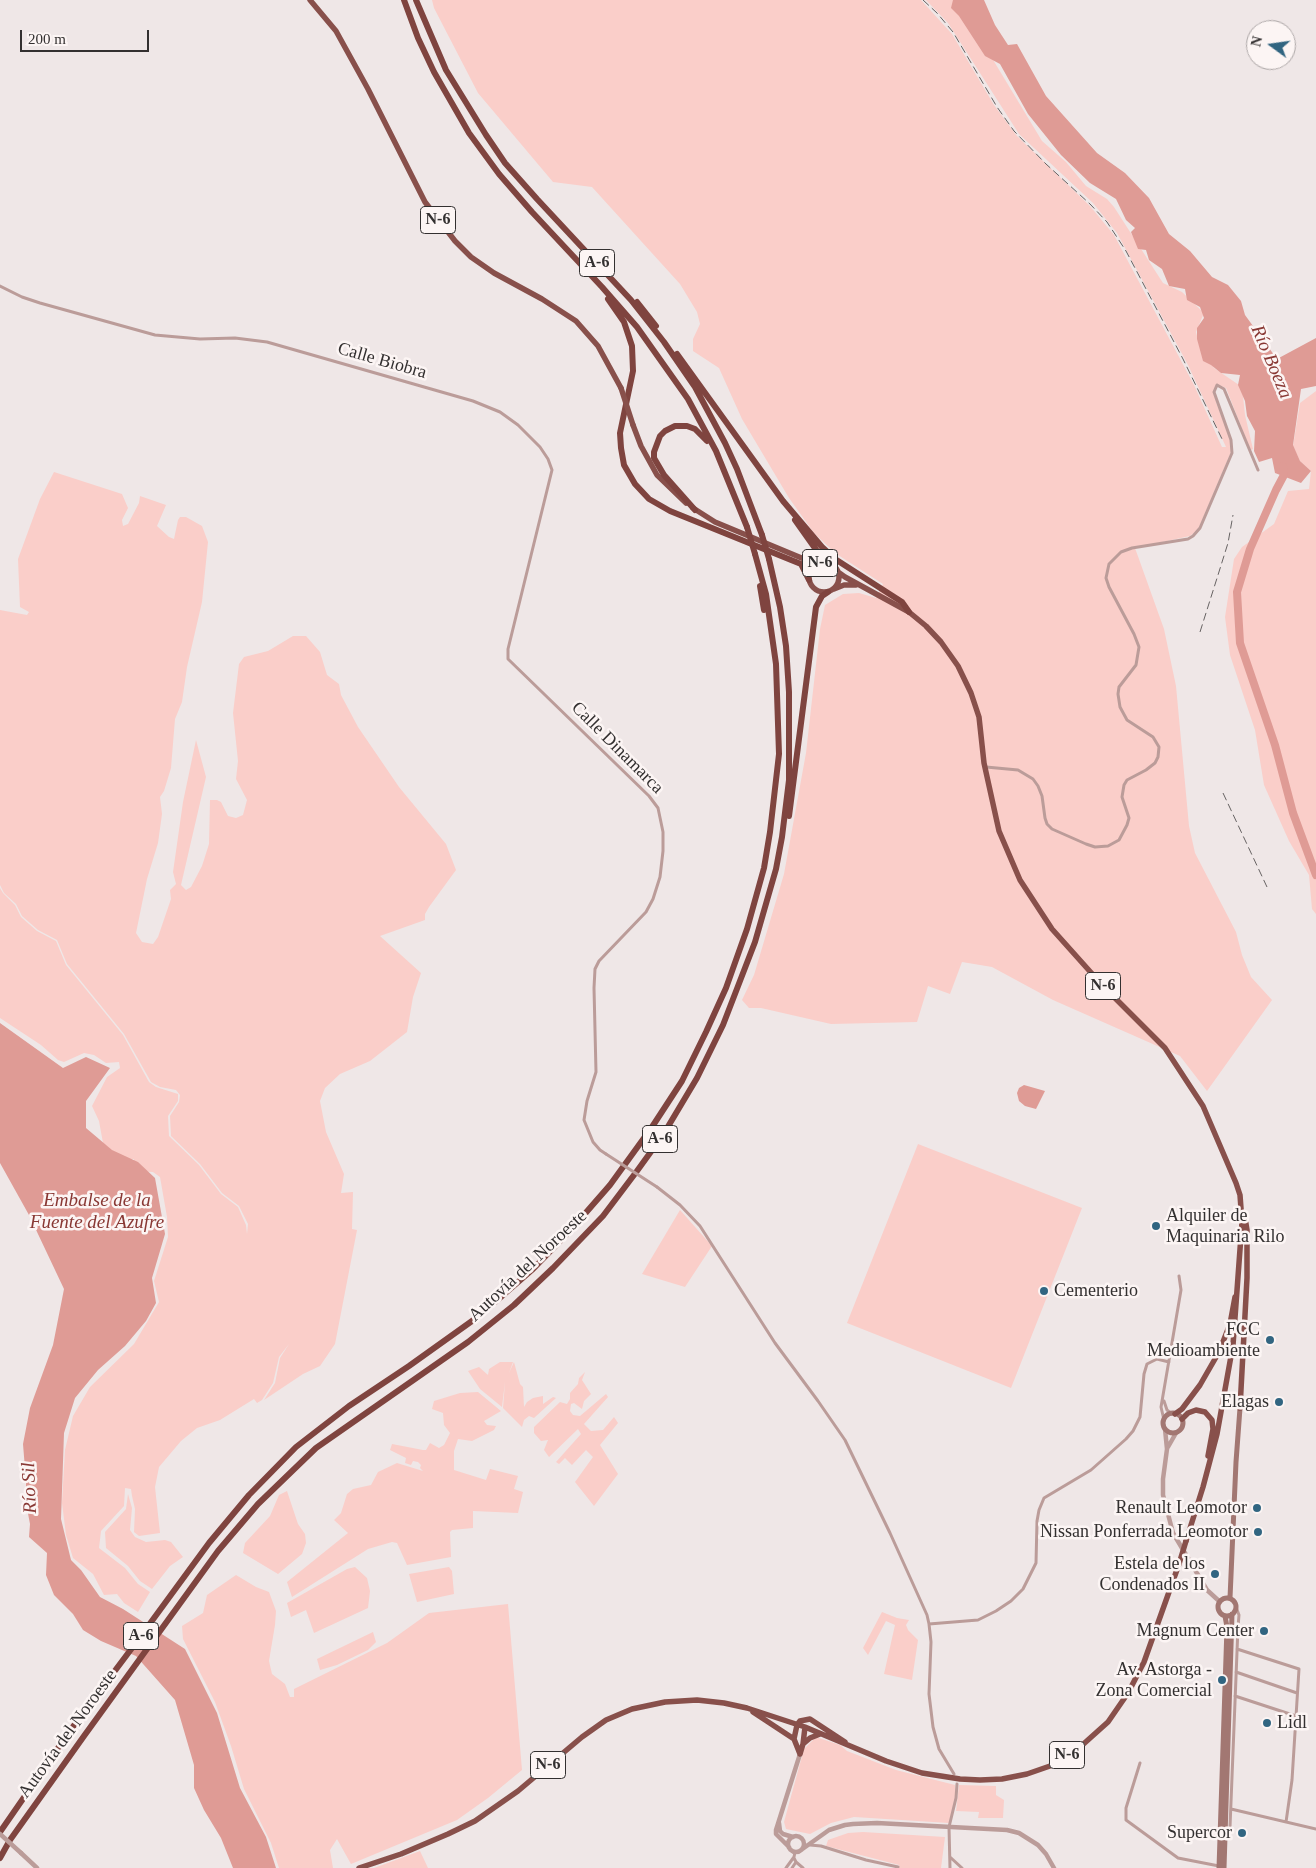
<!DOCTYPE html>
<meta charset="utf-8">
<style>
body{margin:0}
#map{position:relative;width:1316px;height:1868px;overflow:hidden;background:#efe7e7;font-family:Georgia,serif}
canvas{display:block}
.north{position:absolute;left:1246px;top:20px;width:50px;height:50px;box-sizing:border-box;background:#fcf5f4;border:1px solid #aca6a6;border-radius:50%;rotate:284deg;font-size:14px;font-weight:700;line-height:20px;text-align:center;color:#333030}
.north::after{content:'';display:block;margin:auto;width:18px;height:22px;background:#316581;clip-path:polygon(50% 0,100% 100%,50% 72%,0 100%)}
.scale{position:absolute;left:20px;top:30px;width:129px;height:22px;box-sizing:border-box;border:2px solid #333030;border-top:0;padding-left:6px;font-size:15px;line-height:18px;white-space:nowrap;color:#333030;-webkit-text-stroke:4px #fcf5f4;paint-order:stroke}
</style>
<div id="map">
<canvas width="1316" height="1868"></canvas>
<div class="north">N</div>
<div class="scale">200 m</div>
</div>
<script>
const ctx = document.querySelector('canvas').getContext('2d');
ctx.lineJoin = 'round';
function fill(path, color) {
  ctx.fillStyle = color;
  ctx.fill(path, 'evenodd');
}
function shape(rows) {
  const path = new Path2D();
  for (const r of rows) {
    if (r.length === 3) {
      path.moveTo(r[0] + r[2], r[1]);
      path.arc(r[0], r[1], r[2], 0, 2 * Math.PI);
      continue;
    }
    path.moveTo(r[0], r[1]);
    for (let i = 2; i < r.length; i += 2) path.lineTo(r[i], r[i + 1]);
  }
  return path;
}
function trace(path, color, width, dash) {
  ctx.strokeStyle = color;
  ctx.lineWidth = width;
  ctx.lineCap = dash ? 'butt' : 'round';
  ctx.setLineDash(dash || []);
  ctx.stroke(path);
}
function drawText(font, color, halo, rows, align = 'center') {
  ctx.font = font + ' Georgia,serif';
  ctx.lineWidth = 5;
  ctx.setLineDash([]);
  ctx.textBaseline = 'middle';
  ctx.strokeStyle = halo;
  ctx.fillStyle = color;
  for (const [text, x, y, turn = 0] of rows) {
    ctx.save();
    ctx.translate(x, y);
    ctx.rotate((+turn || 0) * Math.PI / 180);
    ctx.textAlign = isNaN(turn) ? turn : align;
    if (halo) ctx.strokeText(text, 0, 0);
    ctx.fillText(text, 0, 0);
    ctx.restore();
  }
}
const green = shape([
 [432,0,921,0,952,34,994,105,1017,136,1090,206,1114,235,1194,385,1222,447,1226,447,1188,365,1117,233,1093,203,1019,134,948,23,926,0,957,0,1042,141,1066,162,1086,186,1107,199,1114,207,1163,283,1182,292,1204,313,1196,332,1200,348,1214,368,1242,387,1245,415,1253,449,1251,450,1248,444,1226,388,1221,386,1215,388,1216,402,1231,441,1231,452,1198,530,1190,536,1135,548,1164,629,1176,686,1189,826,1195,853,1236,932,1242,955,1251,977,1272,1000,1207,1091,1180,1056,1053,1000,992,967,962,962,950,994,928,986,917,1022,831,1024,761,1008,749,1008,742,1000,754,975,784,874,806,753,820,629,825,605,843,594,859,593,876,598,883,584,835,553,814,533,789,498,742,419,719,368,693,351,693,339,700,324,697,312,680,284,592,187,553,182,478,93,434,8],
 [1316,391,1316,914,1312,909,1309,875,1289,841,1264,785,1255,730,1230,655,1225,617,1234,559,1242,547,1274,524,1288,491,1309,489,1311,471,1300,461,1293,446,1300,403],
 [54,472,122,494,128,508,122,520,123,526,128,524,139,503,140,496,166,505,157,526,169,537,174,539,178,520,180,517,186,517,202,526,208,542,202,602,187,667,182,702,175,719,171,768,164,791,160,797,162,814,158,843,147,879,136,933,142,942,153,944,158,937,171,899,170,890,176,884,173,872,183,802,196,740,206,777,181,885,186,890,191,887,202,866,209,844,210,800,217,800,221,802,228,816,236,818,243,815,247,800,236,779,238,761,233,713,239,664,244,657,268,651,293,636,306,636,320,652,327,675,339,684,341,695,358,727,399,787,446,844,456,870,429,907,425,914,425,920,380,936,421,973,413,997,407,1032,370,1061,340,1074,325,1088,320,1101,326,1132,344,1174,341,1193,353,1192,352,1229,357,1230,335,1344,320,1366,303,1374,264,1400,275,1383,280,1358,289,1344,279,1357,273,1383,262,1400,257,1403,254,1399,220,1420,197,1428,181,1441,159,1467,155,1487,160,1533,139,1536,134,1532,135,1509,132,1496,131,1489,125,1488,124,1506,101,1531,99,1548,125,1568,138,1584,150,1592,138,1612,124,1603,117,1594,104,1595,93,1574,73,1558,66,1535,62,1503,65,1450,73,1416,90,1387,134,1344,159,1302,154,1281,168,1237,167,1217,160,1177,153,1172,133,1171,134,1159,121,1159,103,1143,99,1121,92,1106,107,1077,120,1068,119,1062,106,1063,94,1055,84,1053,64,1062,58,1060,41,1045,0,1018,0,888,3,893,15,905,21,917,37,931,56,941,66,965,123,1035,149,1082,156,1087,178,1094,178,1101,168,1116,169,1136,199,1165,221,1194,238,1207,246,1225,247,1234,248,1224,239,1206,222,1193,200,1164,171,1136,170,1116,179,1102,180,1095,176,1090,160,1087,151,1082,124,1034,67,964,57,940,38,930,22,916,16,904,4,893,0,885,0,610,27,615,29,612,20,607,18,559,40,499],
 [918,1144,1082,1208,1011,1388,847,1323],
 [680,1210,712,1246,685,1287,642,1274],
 [500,1362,513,1362,509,1373,514,1362,520,1384,523,1387,524,1407,527,1402,533,1398,543,1396,543,1404,553,1397,556,1398,534,1418,529,1416,524,1420,522,1427,503,1408,505,1382,502,1407,480,1389,468,1371,479,1367,488,1375,489,1369],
 [585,1372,582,1380,591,1394,584,1401,582,1409,574,1403,571,1404,570,1411,573,1415,580,1416,606,1394,608,1397,584,1424,591,1431,603,1430,614,1417,618,1423,600,1445,618,1474,594,1506,575,1482,593,1457,586,1450,572,1465,565,1458,559,1464,556,1462,581,1434,578,1429,549,1457,544,1450,548,1440,541,1441,534,1433,534,1427,560,1402,567,1404,570,1399,570,1393,578,1384,579,1378],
 [478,1392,501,1411,484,1421,487,1425,496,1426,494,1430,472,1441,458,1439,454,1451,454,1470,486,1480,490,1469,518,1476,514,1489,523,1492,518,1513,473,1511,473,1528,452,1530,450,1532,451,1557,407,1565,397,1543,392,1542,368,1549,292,1597,287,1582,348,1533,334,1520,341,1513,347,1494,353,1489,371,1485,378,1472,397,1463,423,1471,420,1468,421,1465,418,1462,413,1461,411,1465,405,1463,406,1458,390,1450,392,1444,423,1450,426,1450,430,1443,439,1448,444,1445,450,1433,444,1425,443,1413,432,1409,434,1401,460,1393],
 [287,1491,298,1524,305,1534,306,1543,302,1554,278,1574,243,1553,245,1543,270,1516,279,1495],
 [128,1494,132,1508,130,1530,135,1537,146,1542,165,1540,171,1542,183,1557,170,1566,152,1589,140,1581,128,1566,106,1548,105,1532,126,1509],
 [355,1567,367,1578,370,1591,368,1608,314,1633,306,1610,291,1617,287,1603,347,1569],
 [449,1567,452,1571,454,1594,417,1602,409,1574],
 [236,1575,256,1587,269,1592,276,1611,275,1625,269,1661,272,1674,285,1684,290,1697,294,1697,294,1689,387,1643,429,1613,508,1604,522,1770,488,1798,457,1820,351,1864,337,1839,330,1850,333,1868,279,1868,271,1843,244,1789,231,1746,215,1702,183,1639,182,1626,203,1613,207,1595],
 [882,1612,897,1618,909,1620,906,1625,908,1630,918,1640,912,1680,884,1674,895,1625,886,1621,868,1655,863,1648],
 [373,1632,376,1642,368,1650,337,1665,320,1670,317,1659],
 [816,1737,840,1745,847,1751,896,1770,955,1785,955,1802,949,1823,854,1817,831,1823,810,1834,786,1829,784,1822,804,1749],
 [959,1785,996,1786,996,1795,1004,1800,1003,1818,978,1818,979,1812,956,1811],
 [863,1832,945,1837,941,1868,899,1868,899,1865,826,1846,828,1840,848,1833],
 [420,1851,428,1868,374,1868]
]);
const water = shape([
 [953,0,984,0,995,25,1008,45,1017,44,1046,96,1097,153,1125,173,1149,198,1169,234,1190,251,1212,277,1228,285,1241,301,1245,315,1277,359,1316,338,1316,386,1301,389,1293,445,1300,461,1311,471,1301,483,1275,473,1272,458,1259,462,1254,451,1255,431,1247,416,1245,401,1238,385,1240,375,1221,373,1211,365,1203,361,1197,339,1197,328,1204,318,1200,307,1187,300,1185,289,1169,286,1162,269,1149,260,1146,250,1138,249,1131,232,1135,228,1126,220,1116,199,1090,183,1061,155,1028,114,1000,64,985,56,959,16,951,8],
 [0,1023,63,1068,86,1057,110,1068,86,1101,86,1128,112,1150,138,1162,155,1178,165,1234,152,1278,156,1303,146,1321,125,1346,98,1370,75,1398,64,1433,61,1519,71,1560,81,1570,100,1597,123,1609,185,1649,217,1713,240,1788,266,1837,276,1868,233,1868,221,1838,204,1810,194,1788,194,1765,175,1700,136,1656,101,1641,83,1630,73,1614,54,1595,46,1575,47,1553,29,1537,30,1524,26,1503,26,1481,23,1444,30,1408,53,1345,64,1289,29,1215,0,1163],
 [1024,1085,1045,1091,1036,1109,1025,1106,1019,1101,1017,1093,1019,1088]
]);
const river = shape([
 [1283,466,1284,475,1276,490,1250,549,1237,592,1240,643,1275,745,1293,813,1316,875]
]);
const minor = shape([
 [0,286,22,297,40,303,155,335,200,339,235,338,267,342,473,401,500,412,518,425,540,447,548,459,552,470,508,649,508,659,649,796,658,808,663,832,663,851,660,877,653,899,646,912,599,961,595,969,594,988,596,1072,587,1101,584,1120,593,1142,600,1150,606,1154],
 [986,767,1018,770,1033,779,1038,786,1042,796,1045,818,1047,824,1052,829,1086,844,1095,847,1108,846,1119,840,1127,825,1129,818,1122,797,1124,785,1127,780,1146,770,1155,763,1158,757,1159,747,1153,737,1127,720,1120,707,1118,694,1119,687,1136,665,1139,647,1134,634,1109,587,1106,578,1109,564,1121,552,1132,548,1188,539,1193,536,1200,528,1232,453,1231,440,1214,392,1217,385,1224,389,1258,470],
 [657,1187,680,1205,700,1226,775,1343,818,1401,845,1440,890,1533,927,1615,929,1624,931,1642,929,1694,933,1727,939,1749,954,1774],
 [1164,1401,1167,1410,1172,1414],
 [1164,1420,1161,1407,1181,1290,1179,1276],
 [929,1624,978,1620,996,1611,1011,1601,1023,1589,1036,1563,1037,1521,1039,1510,1044,1498,1091,1470,1126,1439,1133,1431,1140,1417,1144,1374,1147,1364,1157,1359,1169,1362],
 [1237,1649,1299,1669,1292,1780,1286,1822],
 [1236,1672,1297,1693],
 [1235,1696,1296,1716],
 [1140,1763,1126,1808,1126,1820,1178,1858,1219,1866],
 [1231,1809,1316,1829],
 [1230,1827,1238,1627,1239,1615,1236,1607],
 [810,1845,821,1846,866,1860,898,1867],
 [950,1857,962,1868],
 [796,1862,803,1868],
 [786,1868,794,1857,795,1852],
 [792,1868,796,1862,794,1858],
 [950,1868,949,1827,956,1798,957,1784]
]);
const tertiary = shape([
 [1165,1429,1167,1449,1163,1479,1163,1495,1173,1533,1207,1590,1219,1601],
 [1168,1447,1176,1433],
 [779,1823,780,1831,783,1834,793,1837],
 [796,1844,8],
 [789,1847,776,1834,776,1830,800,1754],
 [801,1850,829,1830,845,1825,853,1824,877,1823,1007,1830,1019,1833,1038,1845,1046,1854,1054,1868],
 [21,1853,37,1868]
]);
const secondary = shape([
 [1173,1423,10],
 [1227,1607,9],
 [1230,1598,1236,1462,1240,1408],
 [1219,1868,1227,1627,1225,1616],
 [1224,1868,1232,1614]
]);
const trunk = shape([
 [310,0,336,31,368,89,425,202,455,241,471,257,494,273,542,299,576,321,598,346,621,388],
 [633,425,641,446,657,475,686,503],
 [693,508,715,522,816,564],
 [824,577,15],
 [838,572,845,577,909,612,926,626,941,642,958,666,971,693,979,717,984,763,999,831,1020,880,1052,929,1103,986,1165,1048,1203,1106,1236,1183,1240,1195,1242,1222,1233,1345,1217,1434,1203,1487,1186,1541],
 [834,589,844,585,856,585],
 [1240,1408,1247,1278,1247,1230,1245,1218],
 [1175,1414,1182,1409,1200,1385,1219,1352,1230,1324,1235,1297],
 [1182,1419,1188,1413,1196,1410,1205,1412,1212,1420,1213,1429,1208,1456],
 [753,1712,794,1739,800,1754],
 [794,1739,797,1725,800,1721,810,1719,845,1742],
 [803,1744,805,1727],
 [800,1754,803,1744,810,1738,820,1734],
 [359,1868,401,1854,448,1834,475,1821,518,1791,582,1737,606,1720,632,1709,665,1702,697,1700,724,1703,747,1708,805,1727,886,1761,922,1773,960,1779,980,1780,1002,1779,1027,1774,1050,1766,1079,1748,1108,1722,1128,1693,1144,1662,1179,1564]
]);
const motorway = shape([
 [404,0,418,38,434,72,469,133,499,174,532,212,602,287,637,327,688,399,716,451,747,527],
 [416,0,446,70,486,135,505,163,537,199,631,300,664,342,695,387,725,443,737,469,762,535],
 [608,299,624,322,632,346,633,371,620,433,621,448,624,465,635,484,649,499,670,511,801,564,809,580],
 [637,302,656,326],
 [677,354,783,501,822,547,835,559,902,602,909,612],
 [695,510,664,475,654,458,654,452,660,436,665,431,675,426,687,426,695,429,707,441],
 [795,520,817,551,828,563],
 [760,586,764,610],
 [789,816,816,607,822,596,828,592],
 [0,1832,72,1728,135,1644,209,1543,249,1495,296,1447,349,1406,409,1366,479,1316,533,1269,569,1232,610,1185,652,1127,682,1081,706,1032,726,988,747,929,764,868,770,832,779,754,776,664,766,594,755,554],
 [0,1858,10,1840,84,1736,218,1551,258,1504,316,1448,468,1342,514,1305,553,1268,603,1216,637,1171,663,1135,697,1078,723,1025,755,942,776,869,782,837,789,780,789,692,786,646,780,607,769,559]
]);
const rail = shape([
 [923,0,937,13,953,32,997,107,1014,131,1046,164,1090,204,1107,222,1126,251,1183,359,1223,441],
 [1200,632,1218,575,1228,543,1233,515],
 [1223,793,1267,887]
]);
const minorBridge = shape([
 [606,1154,657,1187]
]);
const tertiaryBridge = shape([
 [0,1834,21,1853]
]);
const trunkBridge = shape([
 [621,388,633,425],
 [1179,1564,1186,1541]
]);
const motorwayBridge = shape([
 [747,527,755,554],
 [762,535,769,559]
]);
const markers = [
 [1156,1226,5,"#316581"],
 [1044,1291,5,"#316581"],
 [1270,1340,5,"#316581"],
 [1279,1402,5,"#316581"],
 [1257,1508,5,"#316581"],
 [1258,1532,5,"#316581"],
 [1215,1574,5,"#316581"],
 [1264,1631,5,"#316581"],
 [1222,1680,5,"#316581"],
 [1267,1723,5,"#316581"],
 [1242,1833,5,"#316581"]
];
const shields = [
 [438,220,35],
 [597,263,35],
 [820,563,35],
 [1103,986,35],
 [660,1139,35],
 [141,1636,35],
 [1067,1755,35],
 [548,1765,35]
];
const shieldNames = [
 ["N-6",438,220],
 ["A-6",597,263],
 ["N-6",820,563],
 ["N-6",1103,986],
 ["A-6",660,1139],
 ["A-6",141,1636],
 ["N-6",1067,1755],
 ["N-6",548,1765]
];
const streetNames = [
 ["Calle Biobra",382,361,16],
 ["Calle Dinamarca",617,748,45],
 ["Autovía del Noroeste",528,1266,-43],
 ["Autovía del Noroeste",68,1734,-54]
];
const poiNames = [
 ["Alquiler de",1166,1216,"left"],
 ["Maquinaria Rilo",1166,1237,"left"],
 ["Cementerio",1054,1291,"left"],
 ["FCC",1260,1330],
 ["Medioambiente",1260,1351],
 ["Elagas",1269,1402],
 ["Renault Leomotor",1247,1508],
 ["Nissan Ponferrada Leomotor",1248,1532],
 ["Estela de los",1205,1564],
 ["Condenados II",1205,1585],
 ["Magnum Center",1254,1631],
 ["Av. Astorga -",1212,1670],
 ["Zona Comercial",1212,1691],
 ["Lidl",1277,1723,"left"],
 ["Supercor",1232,1833]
];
const waterNames = [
 ["Río Boeza",1271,362,67],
 ["Embalse de la",97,1201],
 ["Fuente del Azufre",97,1223],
 ["Río Sil",30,1488,-92]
];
fill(green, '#facec9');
fill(water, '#df9b95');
trace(river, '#df9b95', 8);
trace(minor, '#bb9c99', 3);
trace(tertiary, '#bb9c99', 4.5);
trace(secondary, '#a27772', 5);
trace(trunk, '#88504b', 5.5);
trace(motorway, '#7f443f', 6);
trace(rail, '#666262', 1, [8, 4]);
trace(minorBridge, '#bb9c99', 3);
trace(tertiaryBridge, '#bb9c99', 4.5);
trace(trunkBridge, '#88504b', 5.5);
trace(motorwayBridge, '#7f443f', 6);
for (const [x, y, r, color] of markers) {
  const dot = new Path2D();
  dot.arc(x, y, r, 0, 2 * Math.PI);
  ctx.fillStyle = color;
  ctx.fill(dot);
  trace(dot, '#fcf5f4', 2);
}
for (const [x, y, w] of shields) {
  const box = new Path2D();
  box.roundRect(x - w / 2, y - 13.5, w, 27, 4);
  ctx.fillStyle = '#fcf5f4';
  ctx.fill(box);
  trace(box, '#333030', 1);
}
drawText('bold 16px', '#333030', null, shieldNames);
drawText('18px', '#333030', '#fcf5f4', streetNames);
drawText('18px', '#333030', '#fcf5f4', poiNames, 'right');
drawText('italic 19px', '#893834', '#fcf5f4', waterNames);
</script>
